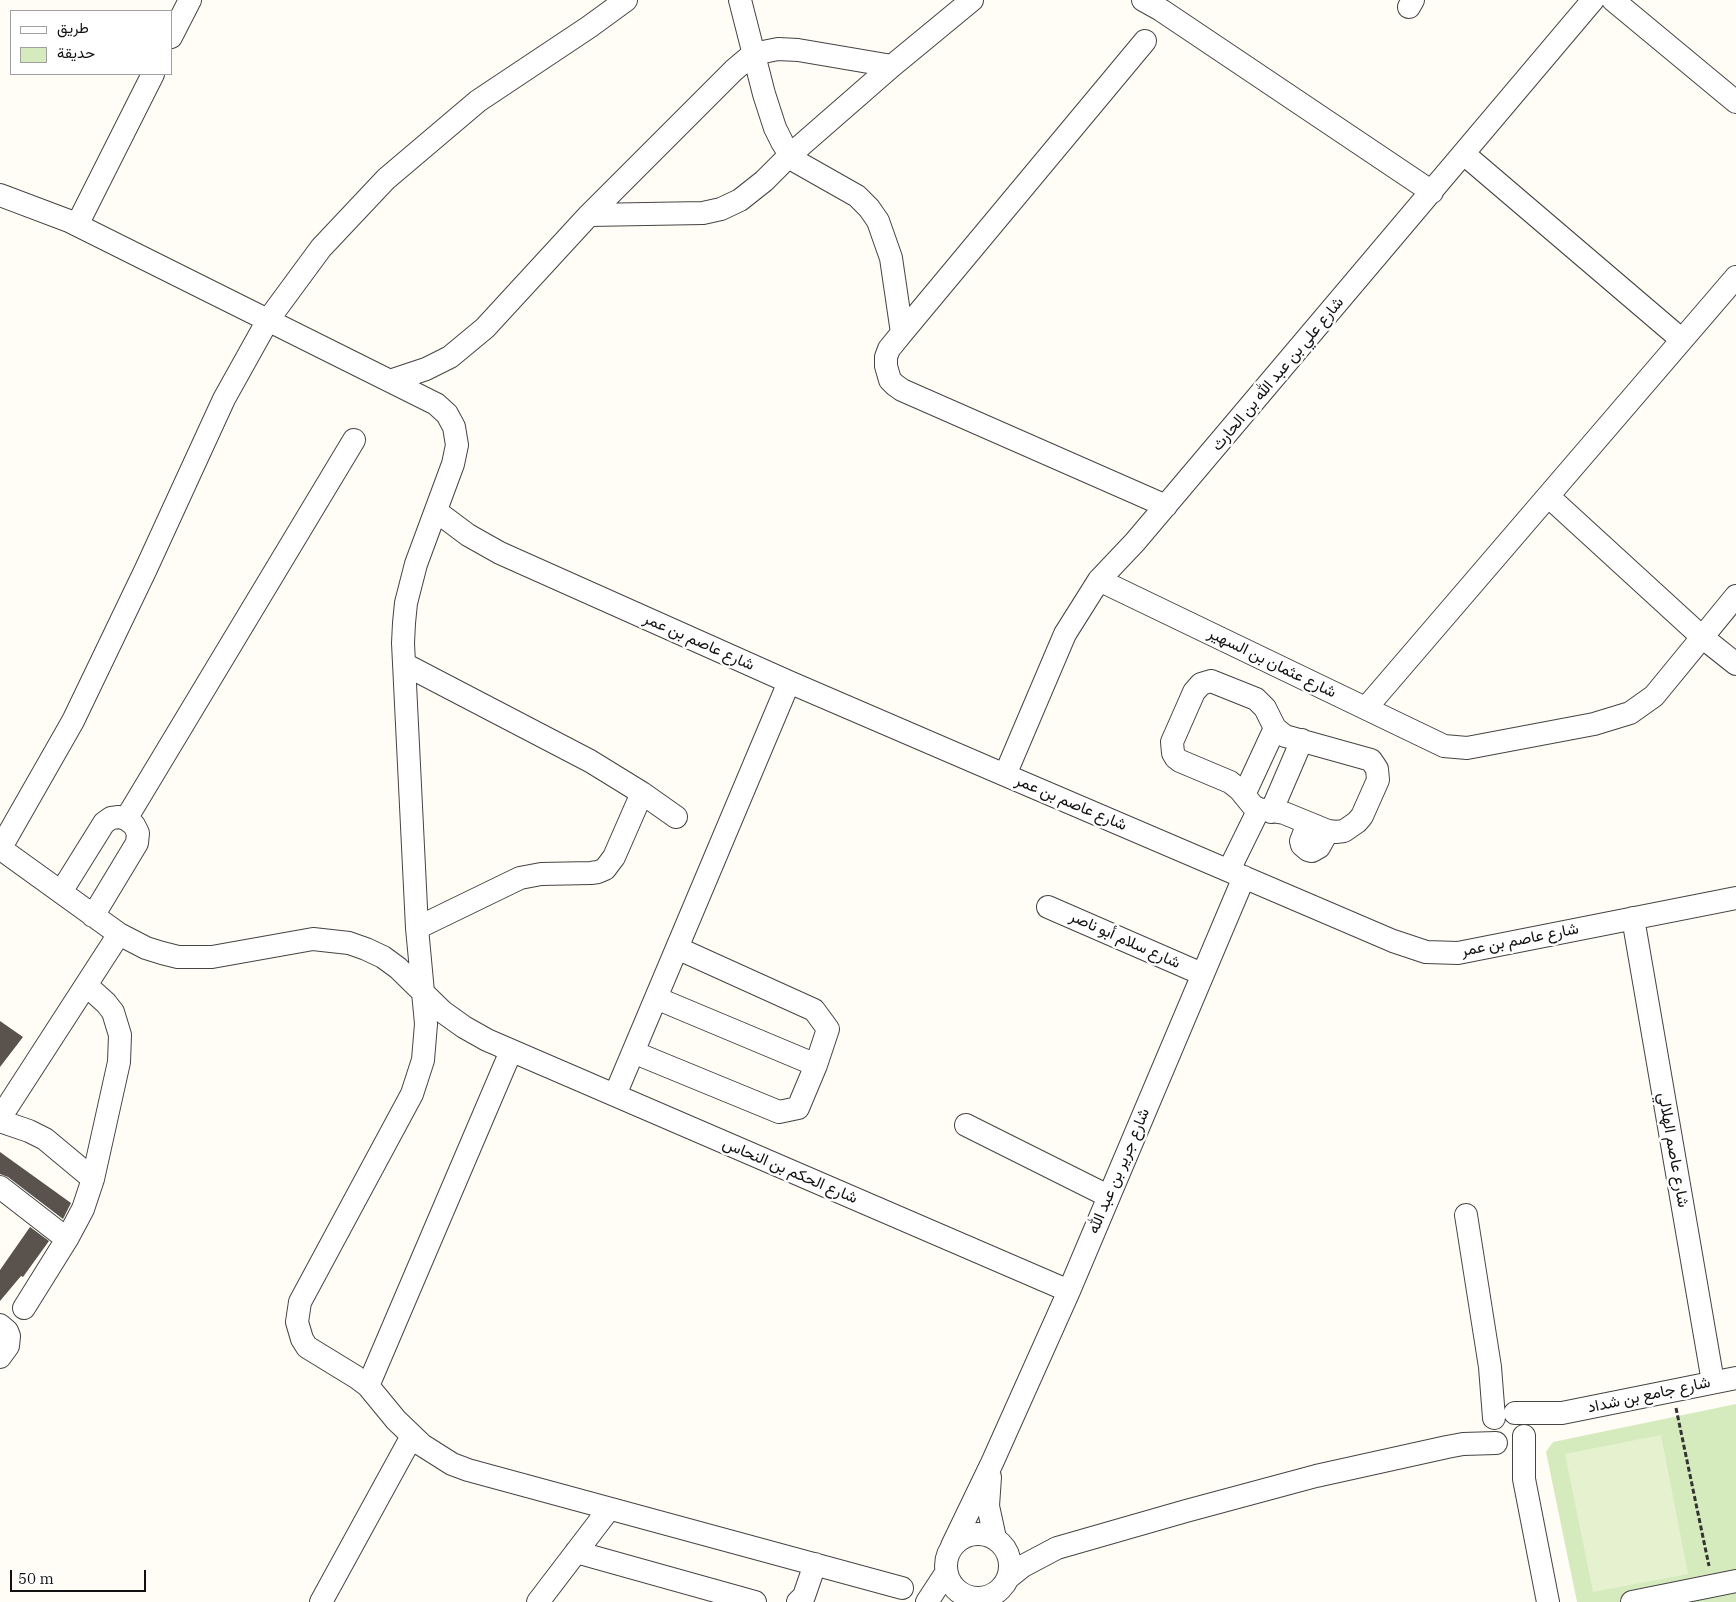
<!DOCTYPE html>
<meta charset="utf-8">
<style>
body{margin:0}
#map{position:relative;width:1736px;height:1602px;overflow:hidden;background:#fffdf5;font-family:"IBM Plex Serif",Vazirmatn,serif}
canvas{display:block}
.legend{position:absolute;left:10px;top:10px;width:162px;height:65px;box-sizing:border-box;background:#fff;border:1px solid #a0a0a0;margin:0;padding:6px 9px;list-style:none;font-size:15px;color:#111}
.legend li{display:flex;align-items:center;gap:10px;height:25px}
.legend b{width:25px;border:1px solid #a0a0a0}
.scale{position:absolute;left:10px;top:1570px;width:136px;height:22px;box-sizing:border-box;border:2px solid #111;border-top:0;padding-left:6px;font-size:15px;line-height:18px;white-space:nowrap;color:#111;-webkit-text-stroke:4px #fff;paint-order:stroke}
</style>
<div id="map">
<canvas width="1736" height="1602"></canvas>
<ul class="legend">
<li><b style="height:6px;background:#fff"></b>طريق</li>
<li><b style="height:14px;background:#d5ebbd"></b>حديقة</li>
</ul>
<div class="scale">50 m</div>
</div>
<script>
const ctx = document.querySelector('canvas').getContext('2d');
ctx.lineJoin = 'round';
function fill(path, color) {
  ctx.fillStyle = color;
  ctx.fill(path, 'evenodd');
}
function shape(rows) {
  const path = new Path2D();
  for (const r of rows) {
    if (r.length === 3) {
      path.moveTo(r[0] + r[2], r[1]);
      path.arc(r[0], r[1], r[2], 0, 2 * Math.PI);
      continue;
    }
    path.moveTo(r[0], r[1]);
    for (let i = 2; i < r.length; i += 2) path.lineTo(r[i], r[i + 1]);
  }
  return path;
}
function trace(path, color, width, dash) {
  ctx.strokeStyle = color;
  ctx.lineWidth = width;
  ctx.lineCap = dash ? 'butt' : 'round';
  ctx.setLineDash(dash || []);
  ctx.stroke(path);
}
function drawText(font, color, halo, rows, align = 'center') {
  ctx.font = font + ' "IBM Plex Serif",Vazirmatn,serif';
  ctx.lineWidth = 5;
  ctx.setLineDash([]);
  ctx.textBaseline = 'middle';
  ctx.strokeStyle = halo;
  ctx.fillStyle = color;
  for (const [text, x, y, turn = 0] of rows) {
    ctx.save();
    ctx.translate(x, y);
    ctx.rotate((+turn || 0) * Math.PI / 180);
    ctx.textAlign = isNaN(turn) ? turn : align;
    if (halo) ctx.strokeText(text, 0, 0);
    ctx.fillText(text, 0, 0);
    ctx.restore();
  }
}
const green = shape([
 [1736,1404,1736,1602,1577,1602,1546,1452,1553,1442]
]);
const pitch = shape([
 [1661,1435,1688,1574,1593,1592,1565,1454]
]);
const building = shape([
 [0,1021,23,1037,0,1067],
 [0,1152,71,1203,63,1219,8,1177,0,1174],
 [30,1227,49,1241,23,1277,21,1276,0,1301,0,1270]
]);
const path = shape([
 [1676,1408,1709,1566]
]);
const minor = shape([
 [740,0,764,94,775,128,782,142,790,155,797,162,857,196,869,208,878,221,891,258,902,333],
 [1143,0,1161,10,1432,192],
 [1613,0,1736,102],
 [1409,7,1413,0],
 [171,37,190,0],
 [1145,41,902,333,889,349,886,357,886,366,890,380,895,385,902,390,1166,506],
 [1464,154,1682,340],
 [0,195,69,221,436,404,447,414,454,427,457,445,453,464,416,564,406,603,404,623,403,643,417,928,426,1024,423,1060,412,1094,300,1302,297,1322,302,1339,307,1347,356,1377,368,1386,396,1420,422,1445,452,1464,468,1470,902,1588],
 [589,215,703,213,721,209,740,200,764,181,790,155,892,66,972,0],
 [77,225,153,74],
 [390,381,426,369,450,357,485,328,589,215,734,70,753,54,778,49,798,50,892,66],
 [1548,496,1702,637,1736,664],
 [436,511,468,535,500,553,789,682,1005,775,1393,941,1426,952,1458,953,1736,898],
 [1099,580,1444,746,1467,748,1594,724,1630,713,1654,696,1736,596],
 [404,664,590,761,642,793,676,817],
 [1211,681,1256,699,1265,708,1275,728,1285,736,1371,760,1377,769,1378,780,1362,816,1357,822,1344,831,1336,832,1328,831,1284,813,1259,809,1253,806,1240,790,1230,782,1180,761,1176,758,1173,753,1172,742,1194,692,1201,684,1211,681],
 [1366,708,1736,277],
 [1005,775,1065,634,1099,580,1135,542,1593,0],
 [1244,795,1275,728],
 [1271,812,1302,740],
 [126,819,354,440],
 [1308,823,1301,841,1302,845,1308,850,1312,851,1319,847,1328,831],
 [0,849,73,721,146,569,224,399,268,320,321,248,386,179,478,101,589,27,626,0],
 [1,849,119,934,146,948,162,953,178,957,212,957,313,939,349,943,366,949,383,957,398,968,443,1012,464,1027,487,1040,1069,1291],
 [1229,870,1259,809],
 [61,892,104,823,111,818,119,817,126,819,134,825,138,833,137,843,93,916],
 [1048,907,1202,974],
 [1633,918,1713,1382],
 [417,928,520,878,541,874,591,873,598,872,605,869,614,857,642,793],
 [656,998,816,1065],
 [633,1052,779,1112,798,1108,816,1065,828,1029,814,1010,677,948],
 [615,1095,789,682],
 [0,1118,119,934],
 [0,1121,29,1131,45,1139,93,1179],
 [966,1125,1108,1196],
 [0,1187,67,1239],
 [1466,1215,1490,1367,1494,1418],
 [24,1308,67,1239,83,1209,93,1179,119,1062,120,1035,113,1012,106,1003,86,985],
 [0,1325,7,1331,9,1336,8,1346,0,1357],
 [368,1386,511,1051],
 [1515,1413,1562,1413,1736,1378],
 [1524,1436,1524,1479,1548,1602],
 [990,1477,988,1506,995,1538],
 [978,1566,32],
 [952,1546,992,1463,1069,1291,1244,877],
 [576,1552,755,1602],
 [1008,1578,1023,1566,1057,1548,1186,1511,1316,1476,1447,1447,1463,1444,1496,1443],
 [321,1602,412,1436],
 [538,1602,609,1509],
 [798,1602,804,1596,815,1564],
 [927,1602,946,1573],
 [1632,1602,1736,1581]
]);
const streetNames = [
 ["شارع علي بن عبد الله بن الحارث",1278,374,-50],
 ["شارع عاصم بن عمر",699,642,24],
 ["شارع عثمان بن السهير",1272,663,26],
 ["شارع عاصم بن عمر",1071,803,23],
 ["شارع سلام أبو ناصر",1125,940,24],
 ["شارع عاصم بن عمر",1520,940,-11],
 ["شارع عاصم الهلالي",1673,1150,80],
 ["شارع الحكم بن النحاس",790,1171,23],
 ["شارع جرير بن عبد الله",1119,1171,-67],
 ["شارع جامع بن شداد",1649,1395,-12]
];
fill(green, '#d5ebbd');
fill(pitch, '#e6f2cf');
fill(building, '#5a524d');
trace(minor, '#444', 24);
trace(path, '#333', 3, [5, 2.5]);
trace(minor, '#fff', 22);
drawText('16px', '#111', '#fff', streetNames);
</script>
